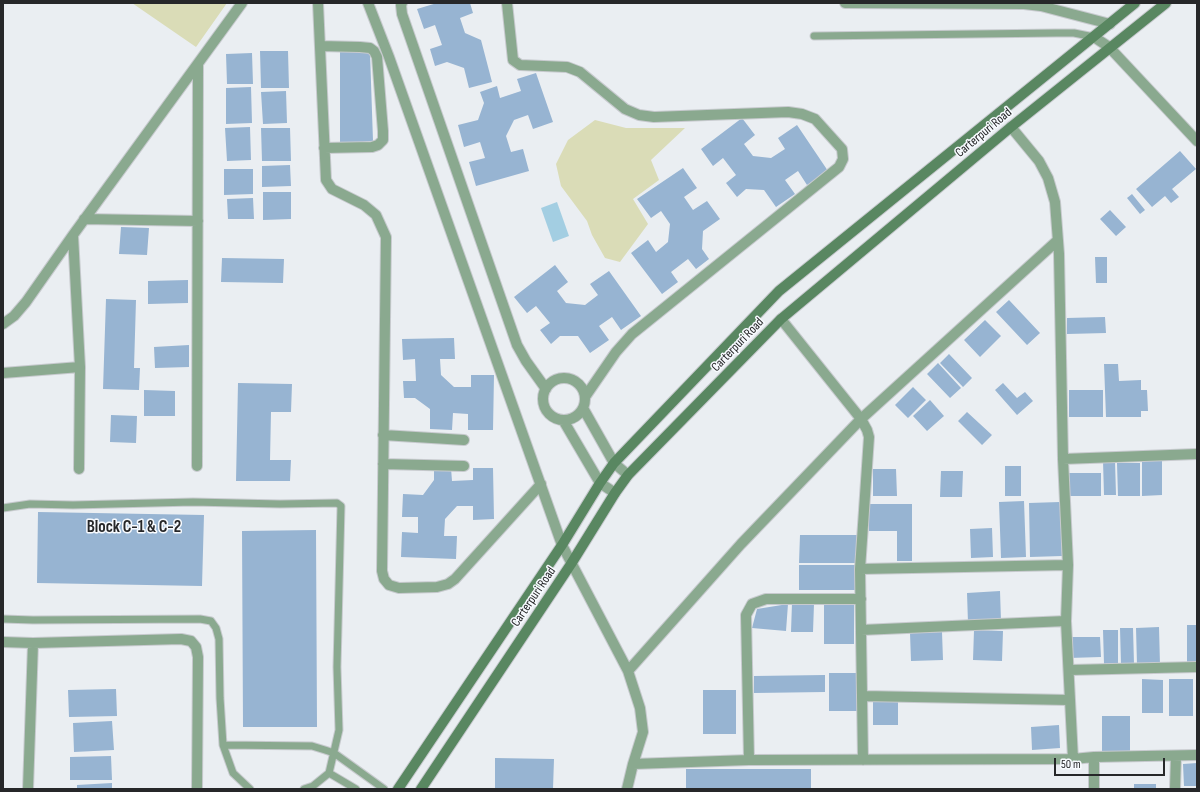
<!DOCTYPE html>
<style>
body{margin:0}
#map{position:relative;width:1200px;height:792px;overflow:hidden;background:#eaeef2;font-family:"Sofia Sans Condensed",sans-serif}
canvas{display:block}
.frame{position:absolute;inset:0;border:4px solid #262729;pointer-events:none}
.scale{position:absolute;left:1054px;top:758px;width:111px;height:18px;box-sizing:border-box;border:2px solid #262729;border-top:0;padding-left:5px;font-size:12px;line-height:14px;white-space:nowrap;color:#262729;-webkit-text-stroke:3px #f8fbff;paint-order:stroke}
</style>
<div id="map">
<canvas width="1200" height="792"></canvas>
<div class="frame"></div>
<div class="scale">50 m</div>
</div>
<script>
const ctx = document.querySelector('canvas').getContext('2d');
ctx.lineJoin = 'round';
function fill(path, color) {
  ctx.fillStyle = color;
  ctx.fill(path, 'evenodd');
}
function shape(rows) {
  const path = new Path2D();
  for (const r of rows) {
    if (r.length === 3) {
      path.moveTo(r[0] + r[2], r[1]);
      path.arc(r[0], r[1], r[2], 0, 2 * Math.PI);
      continue;
    }
    path.moveTo(r[0], r[1]);
    for (let i = 2; i < r.length; i += 2) path.lineTo(r[i], r[i + 1]);
  }
  return path;
}
function trace(path, color, width, dash) {
  ctx.strokeStyle = color;
  ctx.lineWidth = width;
  ctx.lineCap = dash ? 'butt' : 'round';
  ctx.setLineDash(dash || []);
  ctx.stroke(path);
}
function drawText(font, color, halo, rows, align = 'center') {
  ctx.font = font + ' "Sofia Sans Condensed",sans-serif';
  ctx.lineWidth = 3;
  ctx.setLineDash([]);
  ctx.textBaseline = 'middle';
  ctx.strokeStyle = halo;
  ctx.fillStyle = color;
  for (const [text, x, y, turn = 0] of rows) {
    ctx.save();
    ctx.translate(x, y);
    ctx.rotate((+turn || 0) * Math.PI / 180);
    ctx.textAlign = isNaN(turn) ? turn : align;
    if (halo) ctx.strokeText(text, 0, 0);
    ctx.fillText(text, 0, 0);
    ctx.restore();
  }
}
const green = shape([
 [132,3,227,3,196,47],
 [595,120,626,128,685,128,651,160,659,180,633,199,648,224,620,262,605,258,592,235,587,221,561,186,556,164,568,140]
]);
const water = shape([
 [557,202,569,236,553,242,541,208]
]);
const building = shape([
 [437,3,470,3,473,13,460,18,465,33,481,40,492,82,469,88,464,68,447,62,435,66,430,49,442,45,435,25,424,29,417,9],
 [260,51,288,51,289,88,261,88],
 [340,51,370,53,373,141,340,144],
 [252,53,253,84,227,84,226,54],
 [536,73,553,122,533,129,528,115,514,120,506,136,511,152,523,149,529,171,476,186,469,162,485,158,480,142,464,147,458,125,478,120,484,103,480,92,497,86,500,98,521,91,517,79],
 [251,87,252,123,226,124,226,88],
 [286,91,287,123,263,124,261,92],
 [742,118,755,135,744,144,753,156,771,158,785,149,778,138,797,125,828,171,807,185,798,171,785,180,795,194,776,207,764,190,746,189,737,197,726,183,736,175,723,158,713,166,701,149],
 [250,127,251,160,227,161,225,128],
 [261,128,290,128,291,161,262,161],
 [1180,151,1196,169,1172,189,1179,197,1171,203,1165,196,1152,207,1136,189],
 [290,165,291,186,262,187,262,166],
 [683,168,697,188,684,197,693,210,707,201,720,219,703,231,702,249,709,259,696,269,688,259,671,272,678,282,662,294,631,253,648,240,656,252,668,242,670,224,661,211,651,218,637,199],
 [224,169,253,169,253,194,224,195],
 [263,192,291,192,291,219,263,220],
 [1132,194,1145,210,1140,214,1127,198],
 [253,198,254,219,228,219,227,199],
 [1110,210,1126,227,1116,236,1100,219],
 [121,227,149,228,147,255,119,254],
 [1095,257,1107,257,1107,283,1096,283],
 [222,258,284,259,283,283,221,282],
 [555,265,568,282,557,291,566,303,585,305,598,295,590,284,609,271,641,316,621,330,612,317,599,326,609,340,590,353,578,336,560,336,551,344,540,330,550,323,536,306,527,313,514,297],
 [188,280,188,303,148,304,148,281],
 [106,299,136,300,134,368,140,368,139,390,103,389],
 [1009,300,1040,333,1027,345,996,312],
 [1105,317,1106,333,1067,334,1067,318],
 [985,320,1001,336,980,357,964,340],
 [454,338,455,359,440,359,441,375,454,387,471,387,471,375,494,375,493,430,468,430,468,414,453,413,452,430,430,429,430,409,415,398,404,398,403,381,416,381,415,359,403,360,402,339],
 [189,345,189,367,155,368,154,347],
 [949,354,972,378,963,387,940,363],
 [938,363,961,388,950,398,927,374],
 [1104,364,1118,364,1119,381,1141,380,1141,390,1147,390,1148,411,1141,411,1141,417,1106,417],
 [238,383,292,384,291,412,271,412,270,460,291,460,290,481,236,481],
 [1003,383,1017,398,1025,392,1033,401,1017,415,995,390],
 [913,387,926,400,908,418,895,405],
 [144,390,175,391,175,416,144,416],
 [1069,390,1103,390,1103,417,1069,417],
 [930,400,944,416,927,431,913,416],
 [967,412,992,435,982,445,958,421],
 [111,415,137,416,136,443,110,442],
 [1142,458,1162,458,1162,495,1142,496],
 [1103,461,1115,461,1116,495,1104,495],
 [1117,463,1140,463,1140,496,1118,496],
 [1005,466,1021,466,1021,496,1005,496],
 [451,468,452,481,473,480,473,468,493,468,494,519,473,520,473,506,457,506,445,519,444,536,457,536,456,559,401,557,402,532,418,533,418,517,402,517,403,494,423,495,434,480,434,469],
 [873,469,896,469,897,496,873,496],
 [941,471,963,471,962,497,940,497],
 [1068,473,1101,473,1101,496,1068,496],
 [1024,501,1026,557,1001,558,999,502],
 [1060,502,1062,556,1030,557,1029,503],
 [869,504,912,504,912,561,897,561,897,531,869,531],
 [38,512,204,515,202,586,37,583],
 [992,528,993,557,971,558,970,529],
 [316,530,317,727,243,727,242,531],
 [800,535,858,535,858,563,799,563],
 [799,565,856,565,856,590,799,590],
 [1000,591,1001,621,968,623,967,593],
 [792,603,814,604,813,632,791,632],
 [788,604,786,631,752,628,757,609],
 [824,604,854,604,854,644,824,644],
 [1187,625,1197,625,1197,662,1187,662],
 [1159,627,1160,665,1137,665,1136,628],
 [1120,628,1133,628,1134,664,1121,664],
 [974,630,1003,631,1002,661,973,660],
 [1103,630,1118,630,1118,663,1104,664],
 [942,632,943,660,911,661,910,633],
 [1069,637,1100,637,1101,657,1069,658],
 [829,673,859,673,859,711,829,711],
 [825,675,825,692,754,693,754,676],
 [1142,679,1163,680,1163,713,1142,713],
 [1169,679,1193,679,1193,716,1169,716],
 [116,689,117,716,69,717,68,690],
 [703,690,736,690,736,734,703,734],
 [873,699,898,700,898,725,873,725],
 [1102,716,1130,716,1130,752,1102,751],
 [112,721,114,750,74,752,73,723],
 [1059,725,1060,748,1032,750,1031,727],
 [111,756,112,780,70,780,70,757],
 [495,758,554,759,553,789,495,789],
 [1197,763,1197,786,1184,786,1183,764],
 [686,769,811,769,811,789,686,789],
 [112,783,112,789,77,789,77,785],
 [1134,784,1156,784,1156,789,1134,789]
]);
const service = shape([
 [814,36,1056,33,1074,33,1094,37],
 [3,508,30,504,73,505,193,502,280,504,337,503,341,506,337,667,339,730,329,773,313,786,304,789],
 [3,619,33,620,200,619,211,621,216,628,219,639,220,698,223,745,233,773,250,789],
 [223,745,312,746,325,750,334,753,384,789],
 [329,773,356,789]
]);
const minor = shape([
 [318,3,326,180,332,189,364,205,376,215,386,237,382,571,384,579,389,585,399,588,437,587,448,584,455,579,541,484],
 [368,3,389,57,562,545,628,671,640,708,643,732,633,764,627,789],
 [402,3,401,5,402,14,517,345,526,361,546,389],
 [507,3,513,60,520,65,567,67,580,72,625,109,639,115,654,117,788,112,802,114,815,119,842,149,843,159,839,167,632,334,616,352,585,397],
 [845,3,1024,4,1041,6,1110,24],
 [1094,37,1109,47,1197,141],
 [320,46,360,47,370,48,374,51,377,57,383,131,383,140,378,145,372,147,324,148],
 [1011,127,1039,161,1048,178,1055,202,1059,254,1063,459,1068,565,1066,621,1073,759],
 [84,219,198,221],
 [73,235,80,367,79,469],
 [781,319,861,419,867,430,869,437,860,569,863,760],
 [3,324,14,316,26,302,73,235,242,3],
 [3,373,80,367],
 [564,399,21],
 [583,408,614,463,628,475],
 [563,420,600,483,615,493],
 [383,435,464,440],
 [1063,459,1197,454],
 [383,464,464,466],
 [197,466,198,65],
 [860,569,1068,565],
 [861,630,1066,621],
 [3,642,33,643,181,639,191,641,196,647,198,657,197,789],
 [1069,670,1197,667],
 [628,671,741,544,861,419,1058,240],
 [863,696,1069,700],
 [749,760,746,615,752,604,766,599,861,599],
 [633,764,749,760,1073,759,1094,757,1197,755],
 [28,789,33,643],
 [1094,789,1094,757],
 [1175,789,1176,756]
]);
const secondary = shape([
 [398,789,562,545,600,483,614,463,779,291,1135,3],
 [421,789,571,564,615,493,628,475,781,319,1011,127,1166,3]
]);
const streetNames = [
 ["Carterpuri Road",984,133,-40],
 ["Carterpuri Road",738,345,-46],
 ["Carterpuri Road",534,597,-56]
];
const districtNames = [
 ["Block C-1 & C-2",134,528]
];
fill(green, '#dadcb7');
fill(water, '#a3cee2');
fill(building, '#97b4d2');
trace(service, '#c7cace', 9);
trace(minor, '#c7cace', 12);
trace(secondary, '#c7cace', 12);
trace(service, '#8aa98f', 7);
trace(minor, '#8aa98f', 10);
trace(secondary, '#598761', 10);
drawText('13px', '#262729', '#f8fbff', streetNames);
drawText('bold 17px', '#262729', '#f8fbff', districtNames);
</script>
